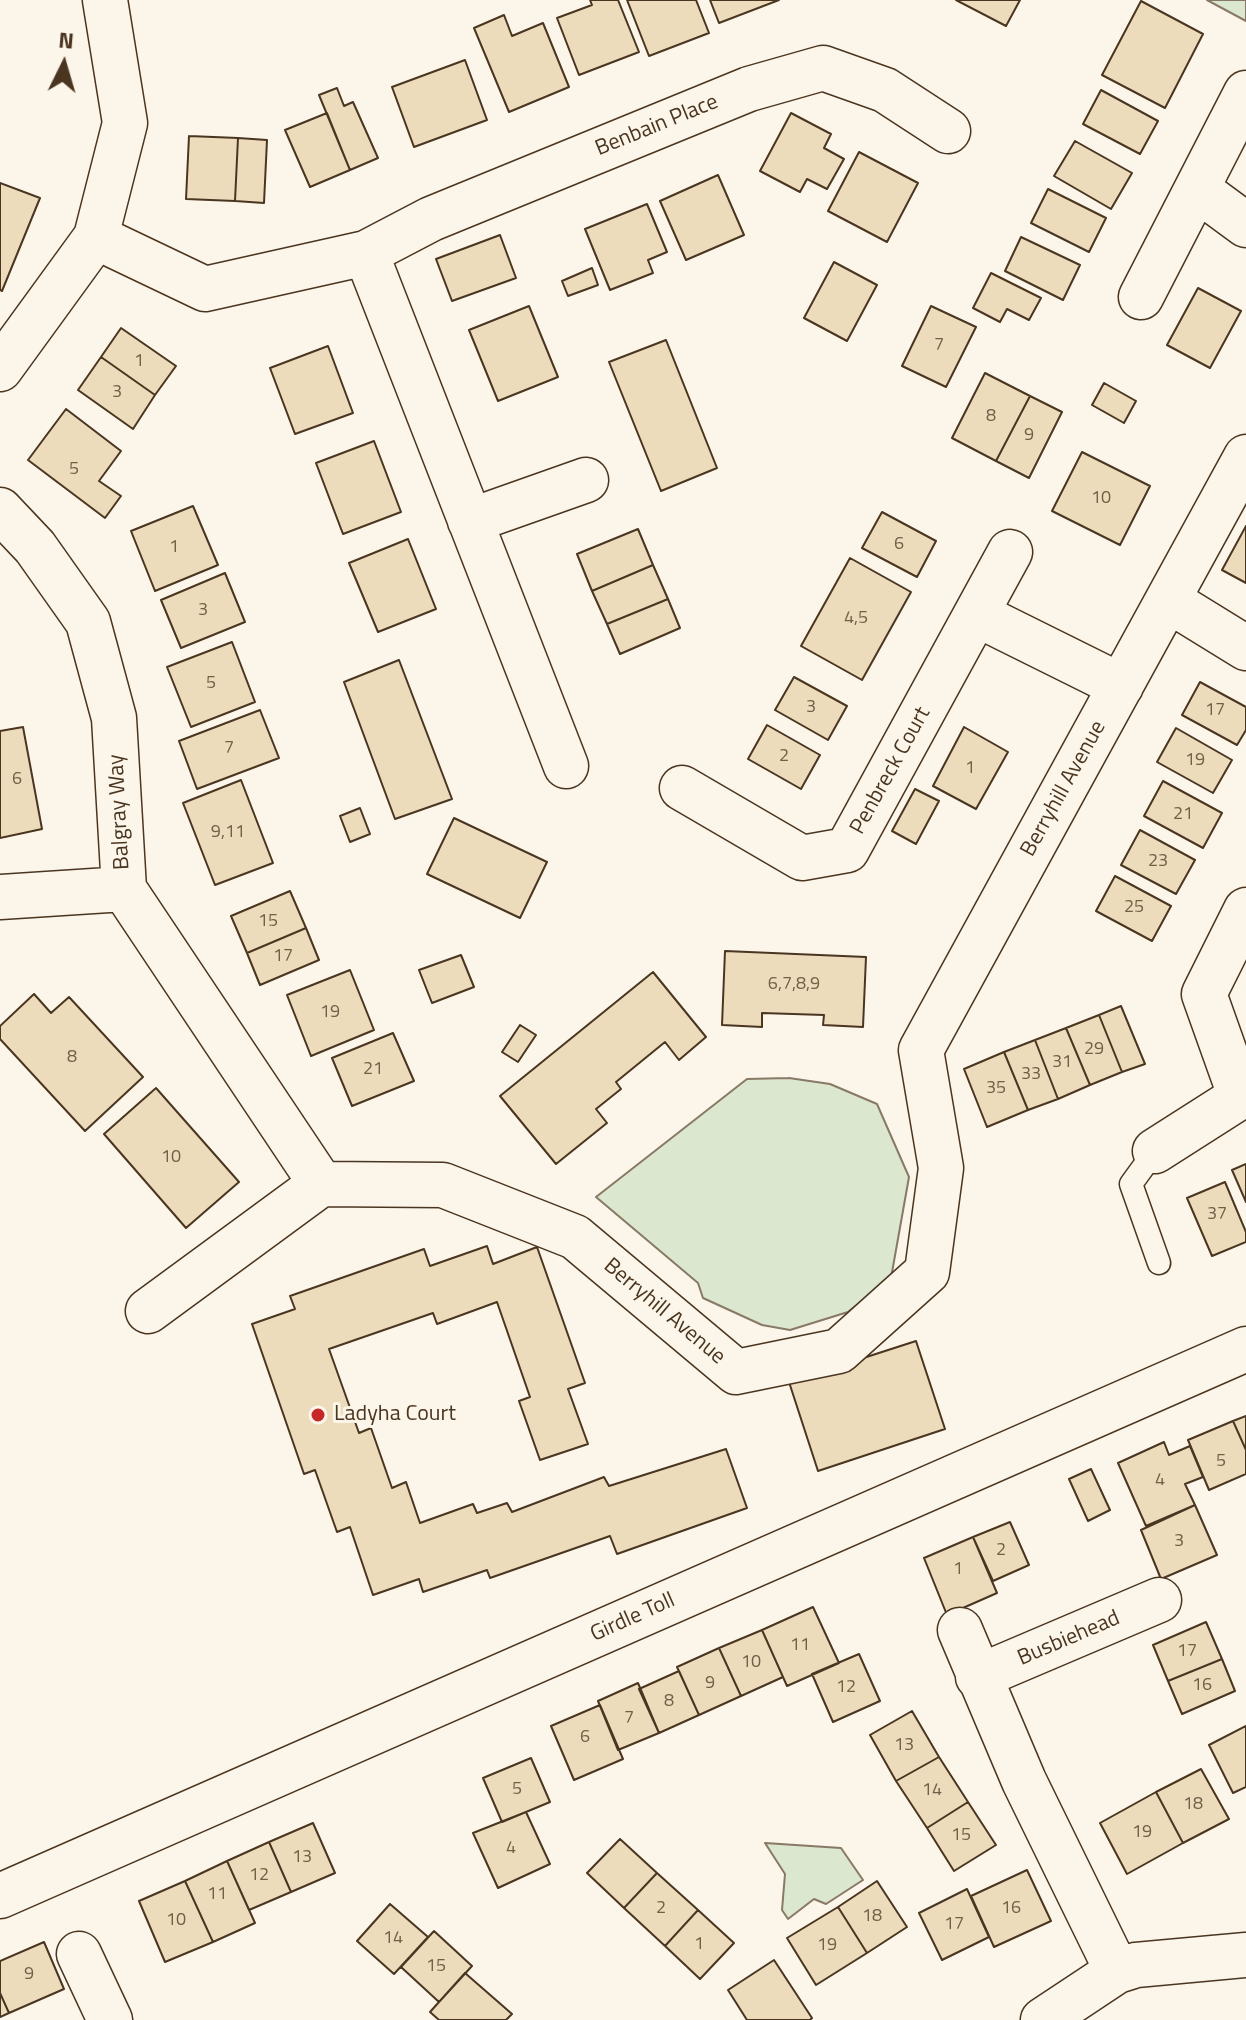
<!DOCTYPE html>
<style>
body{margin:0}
#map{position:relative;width:1246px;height:2020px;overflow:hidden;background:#fbf6e9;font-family:"Titillium Web",sans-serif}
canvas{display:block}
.north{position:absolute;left:24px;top:24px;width:80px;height:80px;-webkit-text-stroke:6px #fbf6e9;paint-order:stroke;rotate:5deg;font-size:22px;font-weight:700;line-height:32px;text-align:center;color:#4a3520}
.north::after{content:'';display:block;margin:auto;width:28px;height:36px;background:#4a3520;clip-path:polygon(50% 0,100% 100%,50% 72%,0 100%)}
</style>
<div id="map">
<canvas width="1246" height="2020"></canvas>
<div class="north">N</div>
</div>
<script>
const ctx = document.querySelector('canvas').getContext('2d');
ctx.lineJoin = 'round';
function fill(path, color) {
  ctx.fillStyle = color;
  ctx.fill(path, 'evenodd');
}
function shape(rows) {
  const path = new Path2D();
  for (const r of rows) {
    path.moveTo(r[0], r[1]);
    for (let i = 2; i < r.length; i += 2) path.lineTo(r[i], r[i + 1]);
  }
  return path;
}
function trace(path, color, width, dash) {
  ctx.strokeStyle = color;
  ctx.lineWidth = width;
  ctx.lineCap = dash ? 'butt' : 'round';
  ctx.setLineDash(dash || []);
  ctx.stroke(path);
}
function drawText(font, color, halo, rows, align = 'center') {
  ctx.font = font + ' "Titillium Web",sans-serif';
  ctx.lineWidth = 6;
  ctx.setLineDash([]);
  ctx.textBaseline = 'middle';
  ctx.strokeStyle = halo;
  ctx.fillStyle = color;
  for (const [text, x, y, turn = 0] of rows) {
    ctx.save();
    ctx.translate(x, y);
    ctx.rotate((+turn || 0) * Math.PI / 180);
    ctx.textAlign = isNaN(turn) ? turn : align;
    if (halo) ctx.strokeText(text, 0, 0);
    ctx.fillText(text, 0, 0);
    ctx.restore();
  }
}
const green = shape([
 [1207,0,1246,0,1246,21,1207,0],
 [789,1078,830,1084,877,1104,909,1177,891,1278,848,1312,790,1330,762,1325,703,1298,698,1283,596,1197,747,1079,789,1078],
 [765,1843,841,1848,863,1880,826,1904,814,1899,788,1919,782,1910,785,1874,765,1843]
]);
const building = shape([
 [590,0,618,0,639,52,579,75,557,18,592,5,590,0],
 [627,0,696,0,709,33,649,56,627,0],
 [710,0,779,0,719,23,710,0],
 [956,0,1020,0,1006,26,956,0],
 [1141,1,1203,34,1165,108,1102,75,1141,1],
 [504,15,512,36,543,23,569,87,509,112,474,28,504,15],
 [465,60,487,120,414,147,392,87,465,60],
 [337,88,344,106,353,102,378,158,350,170,319,95,337,88],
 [1101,90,1158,121,1140,154,1083,124,1101,90],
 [327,113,350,170,310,187,285,130,327,113],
 [791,113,831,134,824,148,844,159,827,189,807,179,800,192,760,171,791,113],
 [189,136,238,138,235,201,186,199,189,136],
 [238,138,267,140,264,203,235,201,238,138],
 [1075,141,1132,173,1111,209,1054,176,1075,141],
 [859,152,918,183,887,242,828,211,859,152],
 [718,175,744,235,686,260,660,201,718,175],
 [0,183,40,198,2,291,0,290,0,183],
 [1048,189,1106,218,1089,252,1031,223,1048,189],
 [647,204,667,252,648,260,653,273,610,290,585,229,647,204],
 [500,235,516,278,452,301,436,259,500,235],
 [1021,237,1080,265,1063,300,1005,271,1021,237],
 [834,262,877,285,847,341,804,318,834,262],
 [592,268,598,285,568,296,562,281,592,268],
 [991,273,1041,298,1029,320,1007,309,1000,322,973,308,991,273],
 [1198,288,1241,311,1210,368,1167,345,1198,288],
 [529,306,558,377,498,401,469,330,529,306],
 [931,306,976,327,946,387,902,366,931,306],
 [121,328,176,366,155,395,101,357,121,328],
 [666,340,717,468,661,491,609,362,666,340],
 [328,346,353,413,295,434,270,368,328,346],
 [101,357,155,395,133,429,78,390,101,357],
 [985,373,1030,396,996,461,952,438,985,373],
 [1104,383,1136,401,1124,423,1092,405,1104,383],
 [1030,396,1062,412,1029,478,996,461,1030,396],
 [66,409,121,451,99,481,121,496,105,518,28,460,66,409],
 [374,441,401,512,343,534,316,463,374,441],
 [1082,452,1150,486,1120,545,1052,511,1082,452],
 [193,506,218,565,155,591,131,531,193,506],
 [882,512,936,541,917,577,862,548,882,512],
 [1246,526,1246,583,1222,570,1246,526],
 [638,529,653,565,592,591,577,554,638,529],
 [408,539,436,609,378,632,349,563,408,539],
 [850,558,911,592,862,680,801,646,850,558],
 [653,565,668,599,607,624,592,591,653,565],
 [225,573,245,622,181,648,161,600,225,573],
 [668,599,680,628,620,654,607,624,668,599],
 [232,642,255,702,191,727,167,667,232,642],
 [399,660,452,799,395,819,344,682,399,660],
 [794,677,847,706,828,740,775,710,794,677],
 [1200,682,1246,707,1246,730,1237,745,1182,715,1200,682],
 [260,710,279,758,197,789,179,741,260,710],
 [767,725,820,755,801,789,748,759,767,725],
 [23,727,42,829,0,838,0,731,23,727],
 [964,727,1008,752,976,809,933,786,964,727],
 [1176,728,1232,760,1213,793,1157,762,1176,728],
 [241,780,273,863,215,885,183,803,241,780],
 [1163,781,1222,813,1203,848,1144,816,1163,781],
 [915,789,939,801,916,844,892,831,915,789],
 [360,808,370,834,350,842,340,816,360,808],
 [454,818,547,862,520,918,427,874,454,818],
 [1140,830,1195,860,1176,894,1121,865,1140,830],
 [1115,876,1171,906,1152,941,1096,911,1115,876],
 [290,891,306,928,247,953,231,916,290,891],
 [306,928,319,960,260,985,247,953,306,928],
 [725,951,866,957,863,1027,823,1025,824,1015,762,1013,762,1027,722,1025,725,951],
 [461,955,474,987,432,1003,419,970,461,955],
 [350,970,374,1030,311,1056,287,995,350,970],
 [653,972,706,1037,679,1060,665,1042,616,1082,621,1089,596,1109,607,1123,556,1164,500,1096,653,972],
 [34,994,51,1013,69,997,143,1077,85,1131,0,1039,0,1026,34,994],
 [1121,1006,1145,1064,1122,1072,1099,1015,1121,1006],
 [1099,1015,1122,1072,1090,1085,1066,1028,1099,1015],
 [520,1025,536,1035,518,1062,502,1052,520,1025],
 [1066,1028,1090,1085,1058,1099,1035,1040,1066,1028],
 [393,1033,414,1081,352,1106,332,1058,393,1033],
 [1035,1040,1058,1099,1028,1110,1004,1052,1035,1040],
 [1004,1052,1028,1110,987,1127,964,1069,1004,1052],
 [156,1088,239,1182,186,1228,104,1134,156,1088],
 [1246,1164,1246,1202,1232,1170,1246,1164],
 [1225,1182,1246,1232,1246,1242,1212,1256,1187,1198,1225,1182],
 [487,1246,493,1264,537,1247,585,1383,568,1389,588,1444,540,1460,519,1401,530,1397,497,1302,437,1324,433,1313,329,1349,359,1433,371,1428,392,1488,406,1482,420,1523,473,1504,477,1513,507,1503,512,1512,604,1477,609,1486,726,1449,747,1508,617,1554,610,1536,490,1578,487,1570,423,1592,419,1579,373,1595,350,1527,337,1532,315,1470,304,1474,252,1324,295,1309,290,1296,424,1249,430,1266,487,1246],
 [916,1341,945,1429,818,1471,789,1382,916,1341],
 [1246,1416,1246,1450,1233,1421,1246,1416],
 [1233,1421,1246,1450,1246,1474,1209,1490,1188,1440,1233,1421],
 [1164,1442,1169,1455,1190,1446,1203,1477,1185,1484,1195,1505,1146,1526,1118,1463,1164,1442],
 [1091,1469,1110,1510,1088,1521,1069,1479,1091,1469],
 [1195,1505,1217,1555,1161,1579,1141,1530,1195,1505],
 [1010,1522,1029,1565,993,1581,973,1537,1010,1522],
 [973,1537,997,1593,947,1615,924,1558,973,1537],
 [813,1607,839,1663,787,1686,762,1630,813,1607],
 [1206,1622,1222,1659,1168,1681,1153,1645,1206,1622],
 [762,1630,783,1677,741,1696,719,1648,762,1630],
 [719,1648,741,1696,699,1715,677,1667,719,1648],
 [859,1654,880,1701,833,1722,812,1674,859,1654],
 [1222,1659,1235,1691,1182,1714,1168,1681,1222,1659],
 [679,1671,699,1715,659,1733,639,1689,679,1671],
 [638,1683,659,1733,618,1750,598,1701,638,1683],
 [600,1705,623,1759,574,1780,551,1726,600,1705],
 [912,1711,939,1757,896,1781,870,1735,912,1711],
 [1246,1726,1246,1787,1233,1793,1209,1745,1246,1726],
 [939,1757,968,1802,927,1828,896,1781,939,1757],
 [531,1758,550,1802,502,1822,483,1778,531,1758],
 [1201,1769,1229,1819,1183,1843,1156,1792,1201,1769],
 [1156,1792,1183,1843,1127,1874,1100,1823,1156,1792],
 [968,1802,996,1845,954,1871,927,1828,968,1802],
 [526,1812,550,1864,498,1888,473,1833,526,1812],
 [313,1823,335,1873,291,1892,269,1842,313,1823],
 [620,1839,657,1873,624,1908,587,1873,620,1839],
 [269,1842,291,1892,249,1910,227,1861,269,1842],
 [227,1861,255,1923,213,1942,185,1881,227,1861],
 [1027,1870,1051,1921,994,1947,971,1896,1027,1870],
 [657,1873,698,1910,665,1946,624,1908,657,1873],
 [185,1881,213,1942,165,1962,139,1901,185,1881],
 [877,1881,907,1927,867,1953,838,1907,877,1881],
 [967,1889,989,1937,942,1960,919,1913,967,1889],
 [390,1904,428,1937,394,1974,357,1941,390,1904],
 [838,1907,867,1953,816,1985,787,1938,838,1907],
 [698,1910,734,1943,700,1979,665,1946,698,1910],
 [434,1931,472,1966,439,2002,401,1967,434,1931],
 [44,1942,64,1989,9,2013,0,1993,0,1961,44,1942],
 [774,1960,812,2018,810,2020,747,2020,728,1990,774,1960],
 [465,1973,512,2014,506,2020,439,2020,430,2012,465,1973],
 [0,1993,9,2013,0,2017,0,1993]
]);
const service = shape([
 [1155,1151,1131,1184,1159,1263]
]);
const minor = shape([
 [1197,189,1246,225],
 [96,237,205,289,366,253,431,219,749,89,823,68,885,90,948,131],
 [366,253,566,766],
 [1141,297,1246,93],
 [0,369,96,237,125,123,105,0],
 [0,510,35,547,88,622,114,718,124,889,321,1184],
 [470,521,586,480],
 [1168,600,1246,648],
 [978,615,1121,686],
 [682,788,802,858,847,850,1010,552],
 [0,897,124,889],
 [1240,1095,1204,994,1246,910],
 [1155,1151,1246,1093],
 [148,1311,321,1184,443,1185,575,1237,736,1372,839,1351,927,1272,941,1168,921,1050,1246,457],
 [960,1630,1024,1781,1117,1971,1136,1965,1246,1955],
 [978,1677,1159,1600],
 [79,1954,110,2020],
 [1043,2020,1117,1971]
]);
const tertiary = shape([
 [0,1896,1246,1349]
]);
const markers = [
 [318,1415,8,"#c62828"]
];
const numberNames = [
 ["7",939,346],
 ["1",139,362],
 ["3",117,393],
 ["8",991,417],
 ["9",1029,436],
 ["5",74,470],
 ["10",1101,499],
 ["6",899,545],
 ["1",174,548],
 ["3",203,611],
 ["4,5",856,619],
 ["5",211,684],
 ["3",811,708],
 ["17",1215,711],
 ["7",229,749],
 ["2",784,757],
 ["19",1195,761],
 ["1",970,769],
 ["6",17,780],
 ["21",1183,815],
 ["9,11",228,833],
 ["23",1158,862],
 ["25",1134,908],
 ["15",268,922],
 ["17",283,957],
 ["6,7,8,9",794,985],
 ["19",330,1013],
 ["29",1094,1050],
 ["8",72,1058],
 ["31",1062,1063],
 ["21",373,1070],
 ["33",1031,1075],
 ["35",996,1089],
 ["10",171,1158],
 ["37",1217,1215],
 ["5",1221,1462],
 ["4",1160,1481],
 ["3",1179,1542],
 ["2",1001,1551],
 ["1",958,1570],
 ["11",800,1646],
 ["17",1187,1652],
 ["10",751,1663],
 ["9",710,1684],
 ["16",1202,1686],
 ["12",846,1688],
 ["8",669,1702],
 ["7",629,1719],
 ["6",585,1738],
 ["13",904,1746],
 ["5",517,1790],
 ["14",932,1791],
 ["18",1193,1805],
 ["19",1142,1833],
 ["15",961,1836],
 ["4",511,1849],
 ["13",302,1858],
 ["12",259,1876],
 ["11",217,1895],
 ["2",661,1909],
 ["16",1011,1909],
 ["18",872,1917],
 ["10",176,1921],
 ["17",954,1925],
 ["14",393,1939],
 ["1",699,1945],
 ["19",827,1946],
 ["15",436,1967],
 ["9",29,1975]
];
const streetNames = [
 ["Benbain Place",657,126,-22],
 ["Penbreck Court",891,771,-61],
 ["Berryhill Avenue",1064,789,-61],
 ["Balgray Way",120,812,-93],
 ["Berryhill Avenue",664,1312,40],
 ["Girdle Toll",633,1618,-24],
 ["Busbiehead",1069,1639,-23]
];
const poiNames = [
 ["Ladyha Court",334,1415]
];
fill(green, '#dce7d0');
trace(green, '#887966', 2);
fill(building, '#ecdcbc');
trace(building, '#4a3520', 2);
trace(service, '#4a3520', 25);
trace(minor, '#4a3520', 47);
trace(tertiary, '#4a3520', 47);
trace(service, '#fbf6e9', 22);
trace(minor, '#fbf6e9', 44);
trace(tertiary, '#fbf6e9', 44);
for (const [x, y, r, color] of markers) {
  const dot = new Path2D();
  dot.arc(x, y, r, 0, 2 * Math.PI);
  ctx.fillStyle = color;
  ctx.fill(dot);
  trace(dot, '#fbf6e9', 3);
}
drawText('18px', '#725f47', null, numberNames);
drawText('22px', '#4a3520', '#fbf6e9', streetNames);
drawText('22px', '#4a3520', '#fbf6e9', poiNames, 'left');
</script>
